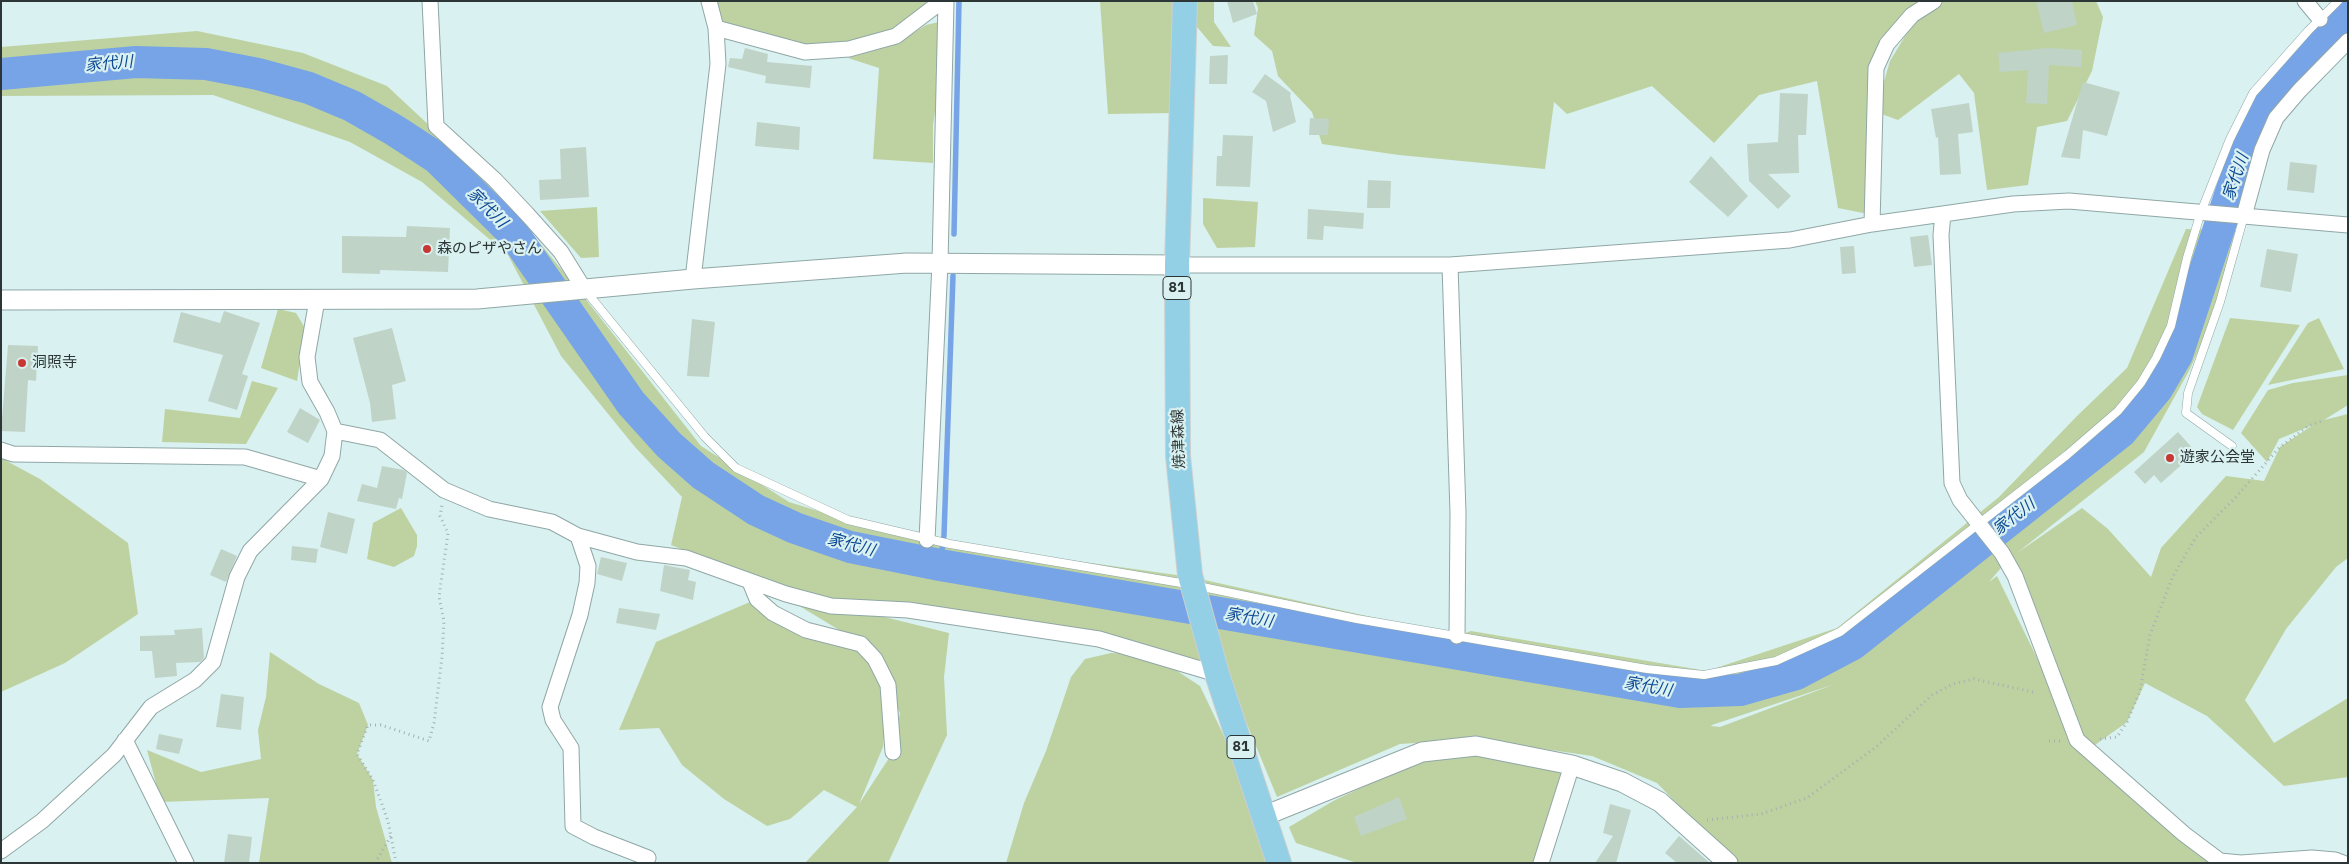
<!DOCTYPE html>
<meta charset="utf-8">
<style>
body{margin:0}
#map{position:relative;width:2349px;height:864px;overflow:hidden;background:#d9f1f0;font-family:"IBM Plex Sans",sans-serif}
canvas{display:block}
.frame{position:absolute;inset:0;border:2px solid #2d3636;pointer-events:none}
</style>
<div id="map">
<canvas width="2349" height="864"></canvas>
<div class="frame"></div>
</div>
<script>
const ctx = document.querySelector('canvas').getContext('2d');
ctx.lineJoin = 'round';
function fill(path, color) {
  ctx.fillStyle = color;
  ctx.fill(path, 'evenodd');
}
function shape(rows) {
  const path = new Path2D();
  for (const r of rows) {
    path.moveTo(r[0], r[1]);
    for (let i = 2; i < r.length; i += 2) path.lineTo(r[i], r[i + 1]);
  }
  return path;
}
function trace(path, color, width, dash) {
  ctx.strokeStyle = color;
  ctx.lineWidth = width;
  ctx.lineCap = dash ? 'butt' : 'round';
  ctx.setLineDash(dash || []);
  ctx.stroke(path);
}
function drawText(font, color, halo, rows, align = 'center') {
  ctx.font = font + ' "IBM Plex Sans","Noto Sans JP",sans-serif';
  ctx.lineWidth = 4.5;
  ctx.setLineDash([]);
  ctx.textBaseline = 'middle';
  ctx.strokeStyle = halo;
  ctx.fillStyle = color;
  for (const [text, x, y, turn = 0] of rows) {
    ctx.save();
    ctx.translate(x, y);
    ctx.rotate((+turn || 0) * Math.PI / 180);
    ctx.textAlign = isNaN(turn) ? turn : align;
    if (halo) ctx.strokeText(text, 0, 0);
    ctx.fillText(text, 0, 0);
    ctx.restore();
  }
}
const green = shape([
 [702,1,930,1,890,37,805,52,721,29],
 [1100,1,1176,1,1174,113,1108,114],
 [1193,1,1214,1,1214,22,1231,47,1213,46,1197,27],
 [1255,1,2096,1,2103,17,2092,71,2067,121,2037,127,2028,185,1987,190,1974,93,1959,74,1898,120,1876,112,1873,215,1838,208,1817,81,1759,95,1714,143,1652,86,1567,114,1554,102,1545,169,1399,155,1322,144,1312,112,1278,76,1272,51,1254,35,1258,8],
 [1919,13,1890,61,1876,109,1887,44],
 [2345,1,2348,1,2348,38,2274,115,2246,202,2217,192,2255,104,2296,51],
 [939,22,938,93,933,125,933,163,873,159,879,68,848,58,894,45,926,25],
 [197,31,303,53,387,86,462,156,521,220,588,302,701,446,789,502,886,532,927,540,1191,577,1457,636,1471,631,1707,671,1837,628,1999,497,2077,416,2127,368,2186,229,2236,230,2230,250,2221,300,2190,369,2144,452,2017,553,2082,508,2108,529,2151,577,2161,548,2226,476,2264,481,2280,447,2313,425,2279,439,2267,462,2241,433,2268,390,2293,383,2348,375,2348,405,2324,420,2348,414,2348,558,2336,567,2286,629,2245,700,2274,743,2348,698,2348,777,2284,786,2207,716,2145,683,2127,722,2088,750,2130,786,2232,862,2328,863,1735,863,1657,783,1592,756,1475,739,1400,744,1277,797,1225,671,1156,657,1200,686,1269,830,1271,863,1006,863,1024,803,1046,751,1071,677,1085,659,1111,653,1151,655,832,604,949,633,944,677,947,735,888,863,805,863,857,807,824,790,790,819,767,826,724,799,682,765,659,728,619,730,656,642,757,599,778,623,859,642,773,590,795,594,671,545,682,497,635,447,561,356,508,255,422,182,350,142,213,95,1,96,1,47],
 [2006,562,2077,740,1997,576,1989,582],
 [1835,684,1720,727,1711,726,1712,725],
 [888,692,900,713,893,752,859,804,883,747],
 [1203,198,1258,202,1255,247,1217,248,1203,224],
 [597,207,599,257,581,258,540,211],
 [278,309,296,313,305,328,297,381,261,368],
 [2230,318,2300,325,2233,430,2202,414,2197,407],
 [2319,318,2344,369,2268,385,2308,323],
 [252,381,278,388,246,444,162,442,165,409,240,418],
 [1,458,40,479,128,543,138,614,65,663,1,692],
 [401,508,417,535,417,546,414,556,394,567,367,559,373,523],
 [270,652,319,684,359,703,368,725,357,754,373,780,376,807,392,863,259,863,269,798,161,802,147,750,201,772,261,759,258,730,266,697],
 [1487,747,1563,763,1539,863,1357,863,1296,843,1291,832,1289,827,1335,800,1423,759]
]);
const stream = shape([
 [954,234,959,1],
 [940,565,944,535,953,276]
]);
const river = shape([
 [1,74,136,62,206,64,258,74,309,88,352,106,394,130,437,158,513,233,631,403,669,445,703,475,756,510,795,528,850,547,940,565,1680,692,1740,690,1796,674,1853,644,2121,432,2157,389,2177,355,2242,159,2261,112,2290,75,2348,17]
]);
const building = shape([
 [1227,1,1253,1,1257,14,1233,23],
 [2036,1,2072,1,2077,25,2044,33],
 [745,48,768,54,767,62,812,66,810,88,765,83,766,76,728,67,730,58,742,59],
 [2048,48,2082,50,2081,67,2049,65,2047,104,2026,103,2028,70,2000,72,1998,53],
 [1228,55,1227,84,1209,84,1210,56],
 [1265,74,1291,93,1290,96,1296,122,1273,132,1266,101,1252,92],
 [2083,82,2120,92,2107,136,2083,130,2080,159,2061,157],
 [1780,93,1808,94,1806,135,1798,135,1799,173,1768,174,1791,196,1778,209,1749,181,1747,144,1778,142],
 [1969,103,1973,132,1958,134,1961,174,1940,175,1938,137,1936,138,1931,109],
 [1310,118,1329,119,1328,135,1309,135],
 [757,122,800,127,799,150,755,146],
 [1223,135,1253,136,1250,187,1216,186,1217,156,1222,156],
 [586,147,589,197,540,200,539,180,561,179,560,149],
 [1711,156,1748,196,1728,217,1689,182],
 [2290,162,2317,165,2314,193,2287,190],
 [1368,180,1391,181,1390,208,1367,208],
 [1308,209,1364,213,1363,229,1324,226,1323,240,1307,239],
 [407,226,450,228,448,272,380,270,380,274,342,273,342,236,406,237],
 [1928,235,1932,265,1914,267,1910,237],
 [1854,246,1856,273,1842,274,1840,247],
 [2267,249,2298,254,2291,292,2260,287],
 [224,311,260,323,242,374,248,376,237,410,208,401,223,355,173,342,181,312,220,323],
 [692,319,715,322,709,377,687,376],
 [392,328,406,381,392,385,396,419,372,422,370,403,353,338],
 [8,345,38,346,36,381,28,380,25,432,1,431],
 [300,408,320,420,308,443,287,432],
 [2178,432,2196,452,2161,483,2154,475,2145,484,2134,472],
 [382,466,404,470,407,473,402,499,399,498,396,509,357,501,362,484,377,488],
 [328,512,355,519,347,554,320,547],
 [292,546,318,549,316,563,291,560],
 [221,549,237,556,226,582,210,575],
 [601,557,627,563,622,581,597,574],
 [664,565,690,570,688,580,696,582,693,600,660,591],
 [619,608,660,614,656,630,616,623],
 [202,628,204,658,200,662,176,663,177,676,155,678,152,651,140,651,140,636,175,635,174,630],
 [221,694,244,697,241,730,216,727],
 [159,734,183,739,179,754,156,749],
 [1399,797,1407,819,1361,836,1354,817],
 [1610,804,1631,810,1616,863,1595,863,1613,836,1603,833],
 [228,834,252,837,249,863,224,863],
 [1679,836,1710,863,1677,863,1665,853]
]);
const path = shape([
 [2100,739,2117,737,2127,722,2140,691,2150,635,2173,576,2196,537,2236,497,2280,447,2308,426,2324,420],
 [2049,741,2061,741],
 [1707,820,1761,814,1807,798,1876,747,1932,695,1953,684,1974,679,2033,692],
 [375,863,391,836],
 [396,863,388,821,373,780,357,754,368,725,381,725,429,741,434,723,442,657,444,621,439,597,448,533,440,516,442,505]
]);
const service = shape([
 [585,290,705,437,736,468,848,520,950,544,1193,585,1357,619,1647,669,1704,675,1776,661,1840,632,2067,455,2118,411,2141,383,2156,358,2171,326,2187,258,2201,212,2230,139,2253,93,2308,31,2338,1],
 [2232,446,2186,413,2188,393,2220,302,2244,216]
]);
const minor = shape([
 [430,1,436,126,495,180,527,214,561,252,584,289],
 [2305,1,2320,19],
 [716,28,805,52,849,49,896,36,942,1],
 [1943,214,1941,235,1952,483,1960,500,2002,553,2015,576,2077,740,2184,834,2220,861,2241,863,2312,858,2335,860,2343,863],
 [2244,216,2262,150,2276,118,2299,91,2348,41],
 [1872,224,1876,68,1887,44,1912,15,1934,1],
 [1177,265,1450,265,1790,240,1872,224,1943,214,2013,204,2069,201,2348,225],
 [1450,265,1458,513,1457,636],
 [693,279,718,64,716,28,709,1],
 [335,431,380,440,444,490,489,509,552,522,578,536,637,552,686,558,786,594,831,606,908,610,1099,639,1217,674],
 [1,450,13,454,245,457,321,479],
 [578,536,588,566,587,583,580,615,550,707,553,720,571,748,573,826,594,837,648,858],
 [927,540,940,263,946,1],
 [750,582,757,599,773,613,806,630,861,644,875,659,888,685,893,752],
 [125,740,186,863],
 [1,851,42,821,114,755,151,707,195,680,213,662,237,577,250,551,321,479,332,456,335,431,327,412,310,382,307,357,317,300],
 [1541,863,1572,765]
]);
const tertiary = shape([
 [1,300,477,299,693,279,907,263,1177,265],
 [1264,816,1422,752,1476,746,1572,765,1622,782,1660,802,1728,863]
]);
const primary = shape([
 [1185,1,1177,265,1178,456,1190,575,1217,674,1279,863]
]);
const markers = [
 [427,249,5,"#c63831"],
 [22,363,5,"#c63831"],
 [2170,458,5,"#c63831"]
];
const shields = [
 [1177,288,28],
 [1241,747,28]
];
const shieldNames = [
 ["81",1177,288],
 ["81",1241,747]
];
const poiNames = [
 ["森のピザやさん",437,249],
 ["洞照寺",32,363],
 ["遊家公会堂",2180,458]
];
const streetNames = [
 ["焼津森線",1179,439,-92]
];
const waterNames = [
 ["家代川",109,64,-5],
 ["家代川",2236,177,-71],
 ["家代川",487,208,45],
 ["家代川",2014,517,-38],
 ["家代川",851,545,15],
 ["家代川",1249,618,10],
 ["家代川",1648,687,10]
];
fill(green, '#bed2a1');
trace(stream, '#77a4e6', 5.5);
trace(river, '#77a4e6', 32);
fill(building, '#c0d3c7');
trace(service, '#90a7a6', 9);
trace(minor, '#90a7a6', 17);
trace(tertiary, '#90a7a6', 21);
trace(primary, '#cdcfcf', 26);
trace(path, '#a0b3b2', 3, [1, 4]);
trace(service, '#fff', 8);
trace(minor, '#fff', 15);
trace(tertiary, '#fff', 19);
trace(primary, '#93d0e5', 24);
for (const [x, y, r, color] of markers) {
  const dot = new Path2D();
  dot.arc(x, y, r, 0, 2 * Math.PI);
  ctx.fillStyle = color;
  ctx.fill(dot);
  trace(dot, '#d9f1f0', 2);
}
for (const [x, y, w] of shields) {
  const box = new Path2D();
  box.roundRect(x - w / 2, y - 11.5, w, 23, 4);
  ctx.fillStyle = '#d9f1f0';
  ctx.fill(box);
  trace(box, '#2d3636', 1);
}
drawText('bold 14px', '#2d3636', null, shieldNames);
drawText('15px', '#2d3636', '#d9f1f0', poiNames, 'left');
drawText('15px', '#2d3636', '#d9f1f0', streetNames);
drawText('italic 16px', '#0e4895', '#d9f1f0', waterNames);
</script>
